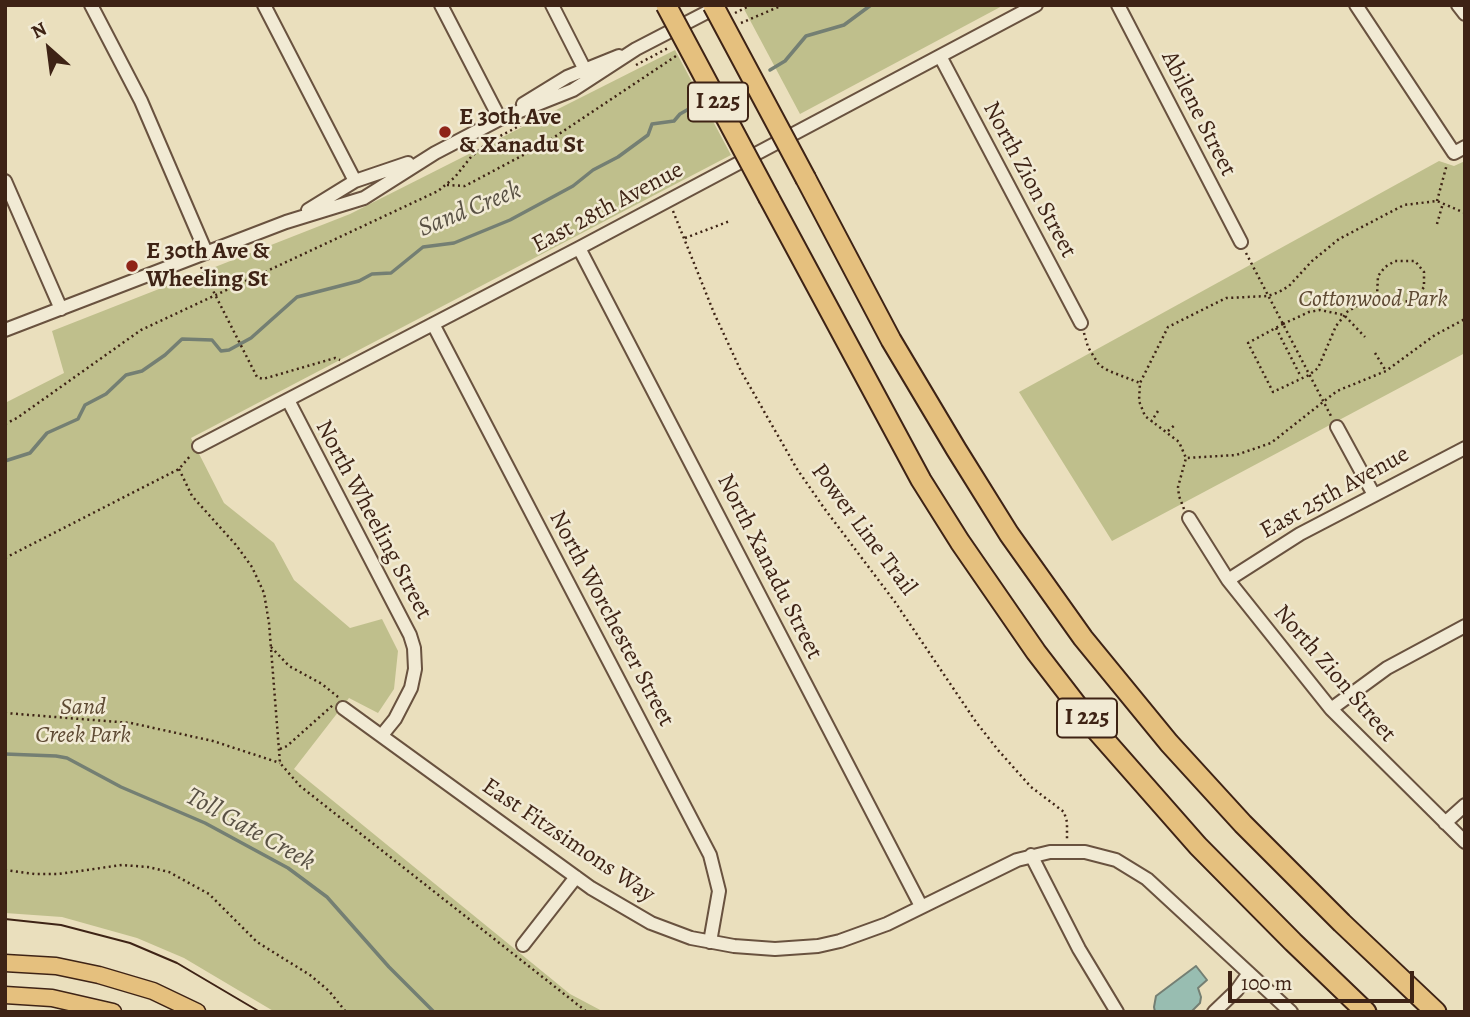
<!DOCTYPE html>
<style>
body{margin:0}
#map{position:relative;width:1470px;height:1017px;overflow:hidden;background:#eadfbd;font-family:Alegreya,serif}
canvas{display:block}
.frame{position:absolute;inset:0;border:7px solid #3e2315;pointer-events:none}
.north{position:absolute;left:14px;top:14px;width:70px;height:70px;-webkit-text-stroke:5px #f1ead4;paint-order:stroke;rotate:332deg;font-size:19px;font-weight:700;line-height:28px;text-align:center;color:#3e2315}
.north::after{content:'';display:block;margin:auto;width:24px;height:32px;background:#3e2315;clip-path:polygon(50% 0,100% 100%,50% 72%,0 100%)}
.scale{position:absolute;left:1228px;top:971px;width:186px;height:32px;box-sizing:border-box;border:4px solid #3e2315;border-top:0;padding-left:9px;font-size:21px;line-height:24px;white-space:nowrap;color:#3e2315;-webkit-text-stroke:5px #f1ead4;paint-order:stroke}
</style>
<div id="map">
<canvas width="1470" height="1017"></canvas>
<div class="frame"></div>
<div class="north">N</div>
<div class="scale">100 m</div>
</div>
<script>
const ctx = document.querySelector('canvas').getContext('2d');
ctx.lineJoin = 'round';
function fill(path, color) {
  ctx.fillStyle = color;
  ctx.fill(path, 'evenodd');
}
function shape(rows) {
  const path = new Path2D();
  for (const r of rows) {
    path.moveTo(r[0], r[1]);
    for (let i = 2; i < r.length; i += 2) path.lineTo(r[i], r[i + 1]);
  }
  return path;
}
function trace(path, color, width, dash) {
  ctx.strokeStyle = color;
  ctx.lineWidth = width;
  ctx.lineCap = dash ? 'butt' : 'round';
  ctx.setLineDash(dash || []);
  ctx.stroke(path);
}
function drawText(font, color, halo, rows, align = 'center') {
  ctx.font = font + ' Alegreya,serif';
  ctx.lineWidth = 5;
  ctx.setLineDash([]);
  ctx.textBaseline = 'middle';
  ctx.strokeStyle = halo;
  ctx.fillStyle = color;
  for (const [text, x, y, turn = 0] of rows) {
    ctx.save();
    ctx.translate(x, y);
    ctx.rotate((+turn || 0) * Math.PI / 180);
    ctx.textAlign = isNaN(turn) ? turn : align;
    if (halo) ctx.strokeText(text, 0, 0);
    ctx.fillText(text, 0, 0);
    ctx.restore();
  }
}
const green = shape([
 [751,5,1004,5,800,114,744,9],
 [675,50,731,155,191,438,224,503,274,543,294,580,350,628,382,619,398,651,394,689,378,713,349,698,294,769,570,994,604,1012,275,1012,184,958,137,938,62,917,5,913,5,403,64,373,52,331,350,214],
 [1439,161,1454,166,1465,161,1465,353,1112,541,1019,392]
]);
const water = shape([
 [1196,966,1207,980,1198,988,1201,997,1200,1003,1191,1012,1155,1012,1154,1007,1156,996,1196,966]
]);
const stream = shape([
 [770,70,785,61,806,36,844,25,871,5],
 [5,461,30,453,47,433,78,419,85,405,106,394,126,375,142,371,165,355,182,339,212,340,221,351,229,350,251,338,297,297,359,281,372,274,391,273,423,247,454,243,510,220,573,186,593,170,618,157,648,135,652,124,674,121,680,114,701,102],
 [5,754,56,756,67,758,121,787,205,823,288,868,327,897,389,967,434,1012]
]);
const path = shape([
 [735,13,751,5],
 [741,23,783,5],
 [636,65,670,47],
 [447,185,465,186,544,144,676,56],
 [1437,201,1447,164],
 [673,211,714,313,741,371,797,469,824,508,895,602,976,722,998,750,1031,787,1064,812,1067,822,1067,840],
 [1465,213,1437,201,1404,205,1339,239,1312,261,1289,286,1279,292,1268,296,1226,298,1168,327,1140,383,1139,401,1145,416,1179,442,1186,458,1236,455,1271,443,1337,391,1386,371,1435,335,1465,319],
 [1437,224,1443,203],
 [685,238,730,221],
 [1246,253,1332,418],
 [201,267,257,377,263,379,335,358,340,360],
 [1283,324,1248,343,1273,392,1309,375,1318,368,1336,326,1348,311,1377,295,1390,303,1410,301,1416,297,1424,287,1424,272,1415,261,1395,261,1385,267,1378,276,1377,295],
 [1283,324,1309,312,1320,310,1344,315,1365,337],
 [1276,328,1301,377],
 [1084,333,1088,347,1099,365,1109,371,1140,383],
 [1375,353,1386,371],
 [1151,422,1158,411],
 [5,424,17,418,141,330,438,191,455,177,471,157,487,143,521,125],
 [1168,431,1176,424],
 [179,469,192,496,236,545,252,567,264,593,269,623,280,763,300,786,587,1012],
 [1184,509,1179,496,1178,487,1186,458],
 [5,558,179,469,191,455],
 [271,647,289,666,322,684,338,697],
 [5,713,131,723,213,741,280,763],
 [280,749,287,746,333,705],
 [5,870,35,874,58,874,122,865,148,867,169,872,209,894,257,942,310,975,329,991,346,1012]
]);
const minor = shape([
 [91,5,141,101,206,252],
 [264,5,355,181],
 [441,5,500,119],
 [552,5,584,68],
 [1118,5,1241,242],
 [1356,5,1454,153,1465,147],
 [1458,5,1465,14],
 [940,56,1081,323],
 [523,104,567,77,619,56],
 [5,181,61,309],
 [308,210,355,181,408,163],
 [579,248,921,906],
 [433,324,710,855,719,891,710,942],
 [5,330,286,222,364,198,435,153,500,119,573,90,636,49,719,6],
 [288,400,410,635,414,648,415,669,411,688,395,719,382,735],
 [1337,427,1374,495],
 [199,446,579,248,1036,5],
 [1189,518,1228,580,1331,709,1465,842],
 [1228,580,1300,534,1465,448],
 [343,708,591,888,651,923,691,938,734,946,775,949,818,946,840,941,887,924,1017,860,1050,852,1085,852,1116,860,1147,879,1291,1012],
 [1331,709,1387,668,1465,626],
 [1445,823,1465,805],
 [1031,855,1079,949,1117,1012],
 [523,945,576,877],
 [1214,1012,1237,990,1249,973]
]);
const major = shape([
 [5,963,56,966,99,975,153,991,197,1012],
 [5,995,52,998,113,1012]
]);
const highway = shape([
 [806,179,891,340,956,449,1009,534,1083,638,1169,743,1243,824,1342,923,1436,1012],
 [769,198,921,480,960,542,1036,652,1096,730,1198,846,1293,942,1366,1012]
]);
const tram = shape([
 [5,919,61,925,130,943,177,963,260,1012]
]);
const highwayBridge = shape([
 [666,5,769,198],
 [713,5,806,179]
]);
const markers = [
 [445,132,7,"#8f2418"],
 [132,266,7,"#8f2418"]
];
const shields = [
 [718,102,60],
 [1087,718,60]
];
const shieldNames = [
 ["I 225",718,102],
 ["I 225",1087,718]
];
const streetNames = [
 ["Abilene Street",1198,114,63],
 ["North Zion Street",1029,180,62],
 ["East 28th Avenue",608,208,-28],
 ["East 25th Avenue",1335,493,-29],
 ["North Wheeling Street",373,520,62],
 ["Power Line Trail",863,530,53],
 ["North Xanadu Street",769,567,63],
 ["North Worchester Street",611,619,62],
 ["North Zion Street",1334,674,49],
 ["East Fitzsimons Way",568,841,34]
];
const poiNames = [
 ["E 30th Ave",459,118],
 ["& Xanadu St",459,146],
 ["E 30th Ave &",146,252],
 ["Wheeling St",146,280]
];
const parkNames = [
 ["Cottonwood Park",1373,300],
 ["Sand",83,708],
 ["Creek Park",83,736]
];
const waterNames = [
 ["Sand Creek",470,210,-22],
 ["Toll Gate Creek",250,830,29]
];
fill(green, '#bfbf8c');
fill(water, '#98bdb1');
trace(water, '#747f73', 2);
trace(stream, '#747f73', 3.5);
trace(minor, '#69523f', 16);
trace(major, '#3e2315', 19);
trace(highway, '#3e2315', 23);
trace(path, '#3e2315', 2.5, [2, 3.5]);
trace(minor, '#f1ead4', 12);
trace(major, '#e5c07e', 16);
trace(highway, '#e5c07e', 19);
trace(tram, '#3e2315', 2);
trace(highwayBridge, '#3e2315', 23, []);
trace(highwayBridge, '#e5c07e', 19);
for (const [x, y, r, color] of markers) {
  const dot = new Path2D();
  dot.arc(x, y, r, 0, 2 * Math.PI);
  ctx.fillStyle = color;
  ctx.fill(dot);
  trace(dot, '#f1ead4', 2.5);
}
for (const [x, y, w] of shields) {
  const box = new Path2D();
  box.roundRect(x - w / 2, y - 19.5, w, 39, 5);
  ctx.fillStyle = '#f1ead4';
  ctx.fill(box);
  trace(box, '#3e2315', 2);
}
drawText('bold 23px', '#3e2315', null, shieldNames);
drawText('24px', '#3e2315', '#f1ead4', streetNames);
drawText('bold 24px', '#3e2315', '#f1ead4', poiNames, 'left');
drawText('italic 24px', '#5e4a33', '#f1ead4', parkNames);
drawText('italic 26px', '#595144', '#f1ead4', waterNames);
</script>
